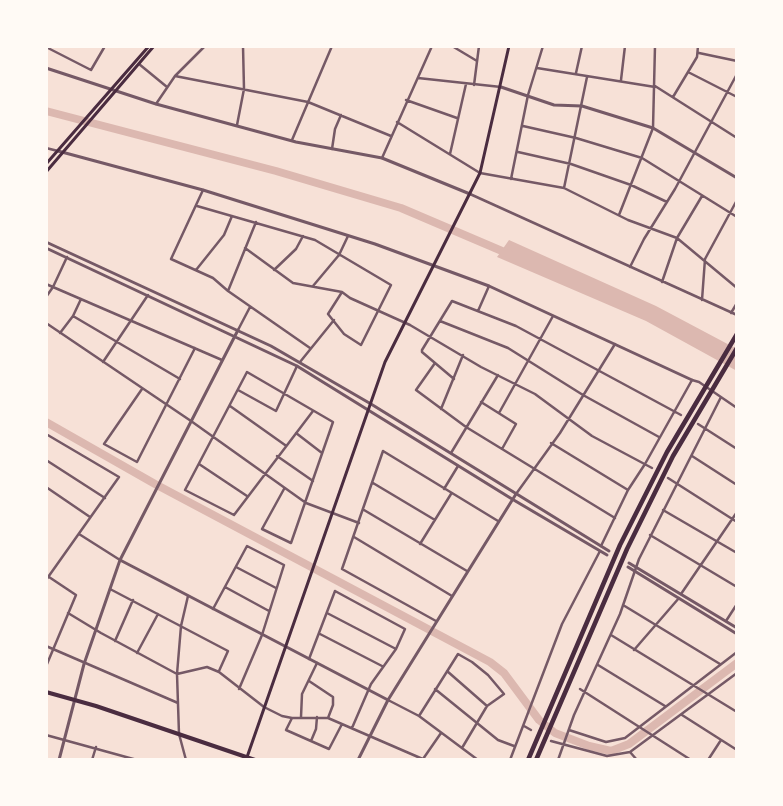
<!DOCTYPE html>
<style>
body{margin:0}
#map{position:relative;width:783px;height:806px;overflow:hidden;background:#f7e1d7;font-family:"Sofia Sans Condensed",sans-serif}
canvas{display:block}
.frame{position:absolute;inset:0;border:48px solid #fffaf5;pointer-events:none}
</style>
<div id="map">
<canvas width="783" height="806"></canvas>
<div class="frame"></div>
</div>
<script>
const ctx = document.querySelector('canvas').getContext('2d');
ctx.lineJoin = 'round';
function fill(path, color) {
  ctx.fillStyle = color;
  ctx.fill(path, 'evenodd');
}
function shape(rows) {
  const path = new Path2D();
  for (const r of rows) {
    path.moveTo(r[0], r[1]);
    for (let i = 2; i < r.length; i += 2) path.lineTo(r[i], r[i + 1]);
  }
  return path;
}
function trace(path, color, width, dash) {
  ctx.strokeStyle = color;
  ctx.lineWidth = width;
  ctx.lineCap = dash ? 'butt' : 'round';
  ctx.setLineDash(dash || []);
  ctx.stroke(path);
}
const water = shape([
 [509,240,656,306,737,349,737,371,646,321,497,257]
]);
const river = shape([
 [46,111,276,171,401,208,509,254],
 [46,422,155,484,490,662,504,673,539,720,555,733,589,746,611,751,629,744,737,663]
]);
const minor = shape([
 [452,46,477,61],
 [46,47,91,70,105,46],
 [699,53,737,61],
 [139,64,167,87],
 [537,68,655,87],
 [688,72,737,97],
 [576,73,582,46],
 [175,76,308,102,391,136],
 [418,78,501,87],
 [621,80,625,46],
 [474,85,479,46],
 [655,86,737,138],
 [673,97,697,57,698,46],
 [406,100,457,118],
 [156,104,175,76,205,46],
 [397,122,480,173,564,188,628,220,677,238,737,288],
 [237,125,244,89,243,46],
 [523,126,576,138,642,158,737,217],
 [292,140,332,46],
 [46,148,58,151],
 [332,149,335,129,341,115],
 [518,152,571,164,631,185,667,202],
 [450,154,466,84],
 [382,158,432,46],
 [511,179,528,95,543,46],
 [564,188,587,77],
 [203,190,171,259,213,278,228,291,310,348],
 [470,194,737,315],
 [197,206,315,240,391,285,361,345,344,334,328,314,342,292],
 [619,215,653,128,655,46],
 [245,248,293,283,342,292,350,298,410,325,481,367,535,394,592,436,652,468],
 [630,267,644,239,675,189,737,74],
 [196,270,224,235,232,216],
 [274,270,296,249,303,236],
 [662,282,677,238,702,196],
 [46,284,222,360],
 [313,286,339,255,348,236],
 [228,291,256,222],
 [46,297,53,287,67,257],
 [702,300,705,259,737,200],
 [478,311,489,286],
 [731,313,737,303],
 [73,316,180,379],
 [440,321,508,348,583,395,659,437],
 [46,323,191,421,306,503,359,523],
 [238,330,250,307],
 [60,333,73,316,81,299],
 [103,362,148,295],
 [300,362,334,320],
 [435,363,416,390,466,427,615,518],
 [454,379,422,352,422,350,452,301,516,326,681,415],
 [142,389,104,444,137,462,195,348],
 [238,390,276,411,297,366],
 [481,402,516,424,502,449],
 [230,406,285,445],
 [441,409,463,355],
 [499,413,553,316],
 [698,424,737,449],
 [296,433,322,453],
 [46,434,119,477,46,580],
 [551,443,628,490],
 [451,453,498,375],
 [277,456,313,481],
 [692,456,737,485],
 [46,460,105,498],
 [199,464,247,496],
 [668,478,737,522],
 [373,483,435,520],
 [46,487,90,517],
 [284,489,262,529,291,543,333,422,247,372,185,490,234,515,313,411],
 [444,489,458,466],
 [516,494,560,433,615,344],
 [364,510,467,571],
 [663,510,737,553],
 [79,534,120,560],
 [650,535,737,587],
 [354,537,452,596],
 [420,544,451,494],
 [601,546,628,490,645,464,692,380,699,382,737,408],
 [236,567,276,588],
 [225,587,269,611],
 [110,589,228,651,219,671],
 [681,594,737,512],
 [623,605,720,664],
 [213,609,247,546,284,565,262,635,239,689],
 [68,613,101,633,177,674,207,667,219,672,264,707,282,716,292,718,328,718,425,760],
 [327,613,396,649],
 [436,621,342,569,383,451,498,521],
 [726,621,737,604],
 [320,634,382,666],
 [611,635,737,712],
 [115,641,133,600],
 [46,646,178,703],
 [634,650,679,598],
 [137,653,158,614],
 [309,659,335,591,405,629,396,649,371,684,352,728],
 [47,664,76,595,49,577],
 [598,665,665,706],
 [447,671,487,706],
 [309,681,333,697,333,705,328,718],
 [435,689,498,740,514,746],
 [580,689,691,760],
 [388,700,419,716,478,760],
 [682,715,737,750],
 [419,716,458,654,472,662,488,675,504,694,487,706,462,748],
 [301,717,302,694,317,663],
 [292,718,286,730,329,749,342,724],
 [524,726,531,730],
 [569,730,606,742,625,738,737,652],
 [46,735,137,760],
 [311,741,316,729,317,717],
 [551,741,607,756,630,752,737,673],
 [630,752,637,760],
 [423,759,441,733],
 [92,760,96,747],
 [186,760,179,734,177,674,181,626,188,596],
 [510,760,562,624,600,551],
 [558,760,574,715,620,614,639,559,721,397],
 [708,760,721,740]
]);
const tertiary = shape([
 [46,68,156,104,296,142,382,158,470,194],
 [501,87,554,105,582,106,653,128,737,178],
 [58,151,203,190,375,244,489,286,692,380],
 [46,242,271,346,371,404,609,551],
 [46,248,297,366,512,499,607,555],
 [120,560,388,700],
 [629,563,737,628],
 [628,567,737,634],
 [59,760,84,664,120,560,238,330],
 [358,760,388,700,516,494]
]);
const secondary = shape([
 [46,164,149,46],
 [46,172,154,46],
 [246,760,385,362,480,173,509,46]
]);
const primary = shape([
 [46,692,96,706,255,760]
]);
const motorway = shape([
 [528,760,620,545,667,452,737,334],
 [536,760,627,549,673,456,737,348]
]);
fill(water, '#dcb8b0');
trace(river, '#dcb8b0', 8);
trace(minor, '#755966', 2.5);
trace(tertiary, '#755966', 3);
trace(secondary, '#4a2c40', 3);
trace(primary, '#4a2c40', 4);
trace(motorway, '#4a2c40', 4.5);
</script>
